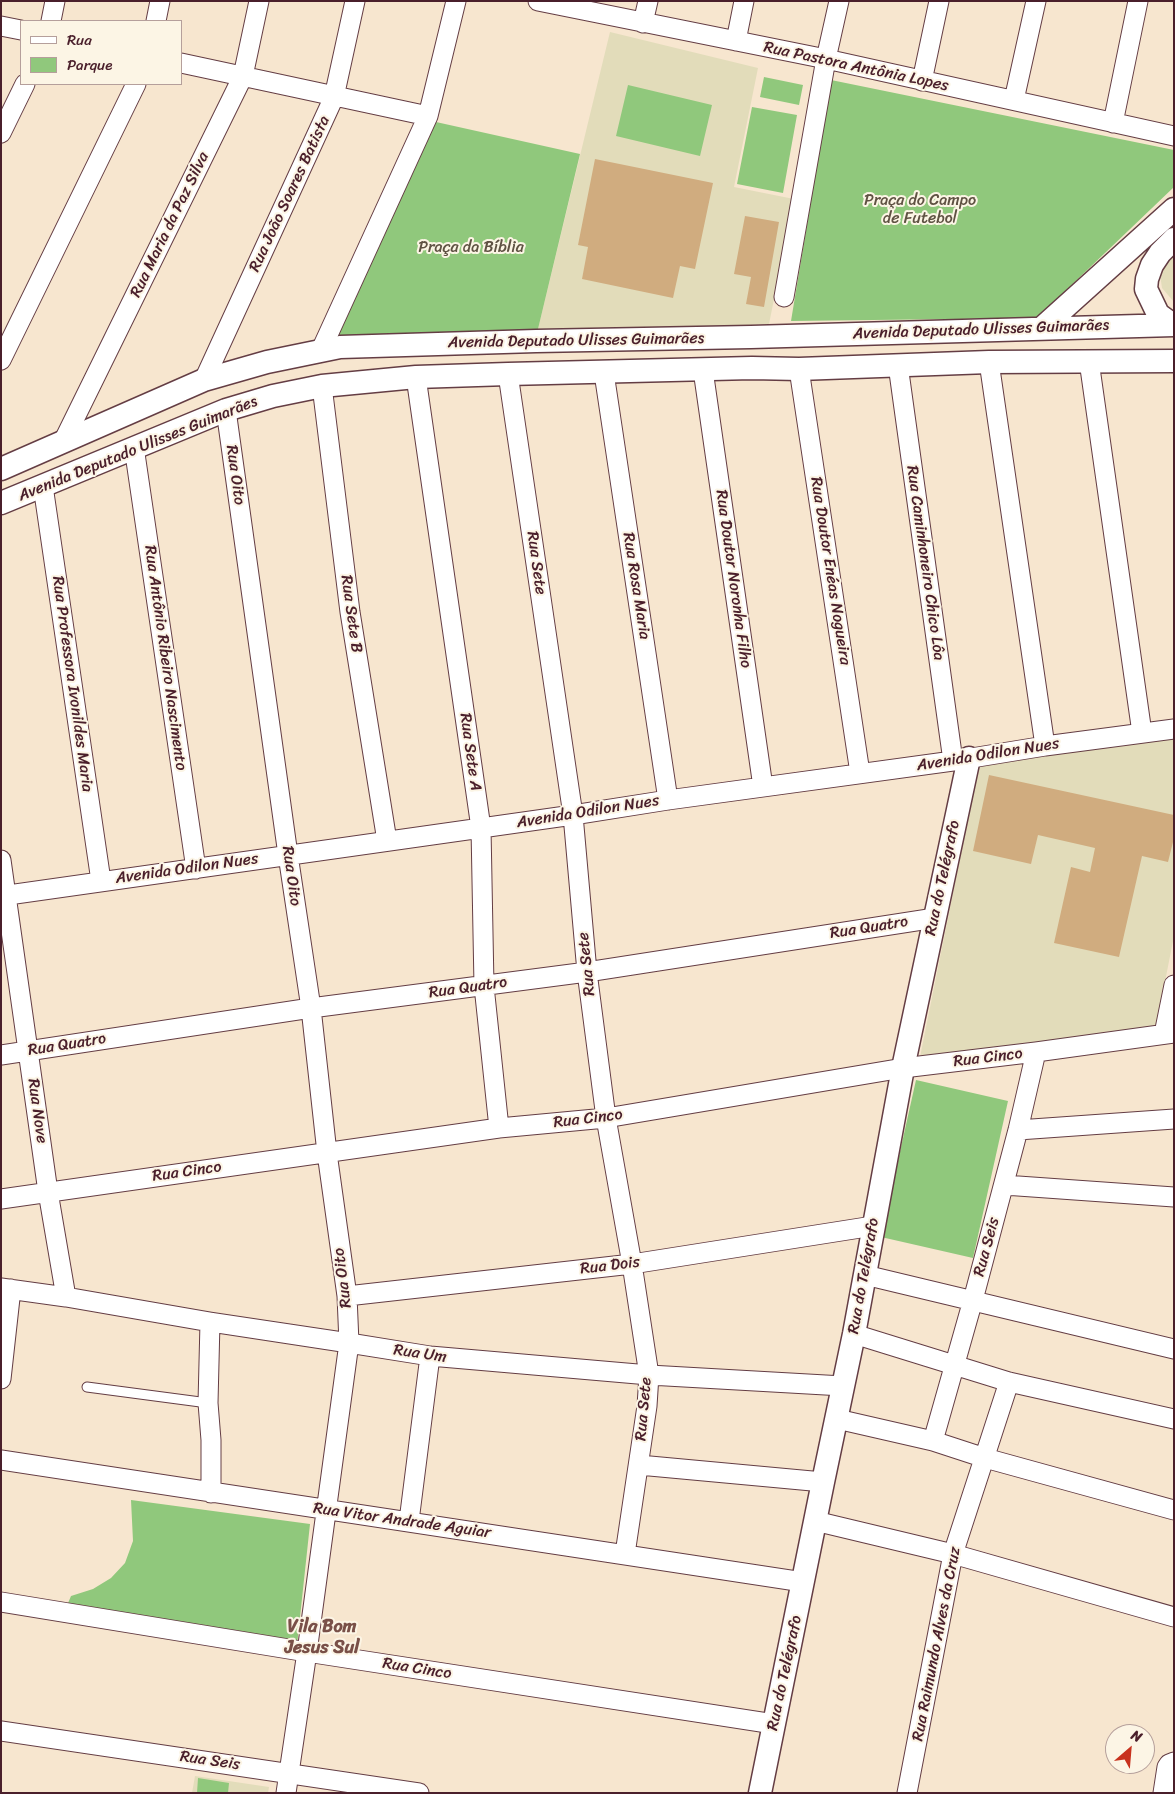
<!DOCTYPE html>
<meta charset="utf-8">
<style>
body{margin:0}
#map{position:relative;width:1175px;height:1794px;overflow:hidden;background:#f7e6cf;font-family:Sriracha,sans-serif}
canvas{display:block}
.frame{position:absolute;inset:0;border:2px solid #4a1f2b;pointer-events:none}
.legend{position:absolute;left:20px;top:20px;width:162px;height:65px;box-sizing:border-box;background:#fcf5e5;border:1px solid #b59f9b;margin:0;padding:6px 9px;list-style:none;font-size:15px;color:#4a1f2b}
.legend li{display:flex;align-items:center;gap:10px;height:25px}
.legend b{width:25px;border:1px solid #b59f9b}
.north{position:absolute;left:1105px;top:1724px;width:50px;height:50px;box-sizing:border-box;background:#fcf5e5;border:1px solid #b59f9b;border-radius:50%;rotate:27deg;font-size:14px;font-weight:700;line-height:20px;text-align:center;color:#4a1f2b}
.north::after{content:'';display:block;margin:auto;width:18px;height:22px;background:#c8321e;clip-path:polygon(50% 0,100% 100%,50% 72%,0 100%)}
</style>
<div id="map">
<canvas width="1175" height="1794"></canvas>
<div class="frame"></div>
<ul class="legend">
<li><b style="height:6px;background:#fff"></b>Rua</li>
<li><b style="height:14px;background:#90c87c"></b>Parque</li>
</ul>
<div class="north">N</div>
</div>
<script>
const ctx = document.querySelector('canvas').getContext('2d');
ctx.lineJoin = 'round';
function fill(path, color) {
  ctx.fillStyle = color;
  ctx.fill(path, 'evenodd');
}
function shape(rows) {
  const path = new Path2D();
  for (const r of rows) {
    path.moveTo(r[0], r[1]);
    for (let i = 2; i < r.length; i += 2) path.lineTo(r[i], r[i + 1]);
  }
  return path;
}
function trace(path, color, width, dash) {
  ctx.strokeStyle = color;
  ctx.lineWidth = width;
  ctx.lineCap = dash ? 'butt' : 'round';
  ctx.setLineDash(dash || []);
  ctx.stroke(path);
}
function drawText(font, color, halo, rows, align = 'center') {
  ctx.font = font + ' Sriracha,sans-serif';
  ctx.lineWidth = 4;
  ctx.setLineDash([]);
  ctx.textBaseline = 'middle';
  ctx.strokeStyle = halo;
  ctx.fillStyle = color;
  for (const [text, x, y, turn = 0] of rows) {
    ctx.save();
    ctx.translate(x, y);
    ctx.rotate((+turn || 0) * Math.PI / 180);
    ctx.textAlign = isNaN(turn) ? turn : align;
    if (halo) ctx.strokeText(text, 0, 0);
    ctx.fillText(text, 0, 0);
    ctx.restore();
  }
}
const built = shape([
 [610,32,758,68,734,187,794,199,769,324,705,327,538,329],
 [1174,254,1174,302,1162,288,1159,268],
 [1174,739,1174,936,1156,1027,920,1057,979,764],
 [195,1776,269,1787,268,1793,192,1793]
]);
const green = shape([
 [764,77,803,85,799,105,760,97],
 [831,80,1174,150,1174,187,1037,318,791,321],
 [628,85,712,105,700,156,616,136],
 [752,107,797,115,783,193,737,184],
 [436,122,580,154,538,329,331,343],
 [916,1080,1008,1101,973,1258,881,1237],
 [131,1500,310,1524,297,1645,66,1608,71,1596,93,1589,111,1578,125,1563,133,1541],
 [198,1778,229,1783,228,1793,197,1793]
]);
const building = shape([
 [595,159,713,183,695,269,680,266,673,298,582,279,588,247,578,245],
 [745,216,779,222,764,307,746,304,751,277,734,274],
 [989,775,1174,815,1174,838,1168,862,1142,856,1119,957,1054,943,1071,867,1090,872,1095,848,1038,835,1031,864,973,851]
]);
const service = shape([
 [87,1387,208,1403]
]);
const minor = shape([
 [538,1,826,59,1174,136],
 [51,21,55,1],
 [156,21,160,1],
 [643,23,648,1],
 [1,26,21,30],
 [736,41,744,1],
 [181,63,428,116],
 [922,81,939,1],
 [1014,100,1036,1],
 [1113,123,1138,1],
 [1,133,25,84],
 [784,297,826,59,839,1],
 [321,350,428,116,456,1],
 [1,360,136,84],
 [1089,361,1142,733],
 [989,362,1045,746],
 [898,365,953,761],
 [799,369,860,773],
 [703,370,763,787],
 [604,373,668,800],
 [508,374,573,815,587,972,606,1118,632,1264,649,1375,647,1406,625,1554],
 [416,377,481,828,484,986,499,1128],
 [204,380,334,97,355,1],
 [322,386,350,612,387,841],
 [226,410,288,855,311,1008,327,1153,347,1296,349,1343,307,1652,286,1793],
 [63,442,243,76,259,1],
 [134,447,196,869],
 [43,486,101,881],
 [1,860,48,1192,66,1297],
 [1,896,573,815,668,800,953,761,1045,746,1174,729],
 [1164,1034,1174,985],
 [1,1055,311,1008,587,972,935,918],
 [1018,1130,1174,1119],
 [1004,1185,1174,1197],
 [1,1199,499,1128,606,1118,903,1068,1036,1052,1174,1033],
 [865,1275,1174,1349],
 [1,1288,66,1297,210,1322,349,1343,430,1356,649,1375,843,1386],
 [347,1296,632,1264,873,1226],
 [210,1322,208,1403,211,1440,211,1493],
 [854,1334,1009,1382,1174,1419],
 [1,1379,11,1289],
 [837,1419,933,1441,985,1458,1174,1510],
 [933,1441,973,1300,1018,1130,1036,1052],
 [1,1460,803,1582],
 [639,1465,823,1482],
 [409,1521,430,1356],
 [815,1521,953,1554,1174,1617],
 [1,1602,307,1652,774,1724],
 [1,1731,419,1793],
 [907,1793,953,1554,1009,1382],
 [1163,1793,1167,1767,1169,1764,1174,1762]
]);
const tertiary = shape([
 [1173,325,1158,314,1146,289,1147,279,1152,265,1160,253,1174,239],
 [1042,328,1174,209],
 [1,469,204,380,267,362,340,347,536,341,751,337,1174,325],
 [1,503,226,410,273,396,322,386,416,377,508,374,752,368,799,369,989,362,1174,361],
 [760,1793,823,1482,854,1334,903,1068,969,758]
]);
const streetNames = [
 ["Rua Pastora Antônia Lopes",856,67,12],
 ["Rua João Soares Batista",290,194,-65],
 ["Rua Maria da Paz Silva",170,225,-64],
 ["Avenida Deputado Ulisses Guimarães",981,330,-2],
 ["Avenida Deputado Ulisses Guimarães",576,341,-1],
 ["Avenida Deputado Ulisses Guimarães",138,449,-22],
 ["Rua Oito",235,475,82],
 ["Rua Sete",536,563,82],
 ["Rua Caminhoneiro Chico Lôa",925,563,82],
 ["Rua Doutor Enéas Nogueira",830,571,81],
 ["Rua Doutor Noronha Filho",733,579,82],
 ["Rua Rosa Maria",636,586,81],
 ["Rua Sete B",351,614,82],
 ["Rua Antônio Ribeiro Nascimento",165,658,82],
 ["Rua Professora Ivonildes Maria",72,684,82],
 ["Rua Sete A",470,752,82],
 ["Avenida Odilon Nues",988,755,-9],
 ["Avenida Odilon Nues",588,812,-9],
 ["Avenida Odilon Nues",187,869,-8],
 ["Rua Oito",291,876,82],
 ["Rua do Telégrafo",943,878,-78],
 ["Rua Quatro",869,928,-9],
 ["Rua Sete",587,964,-96],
 ["Rua Quatro",468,988,-8],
 ["Rua Quatro",67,1045,-9],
 ["Rua Cinco",988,1058,-7],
 ["Rua Nove",37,1111,82],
 ["Rua Cinco",588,1119,-7],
 ["Rua Cinco",187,1172,-8],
 ["Rua Seis",987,1247,-75],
 ["Rua Dois",610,1266,-7],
 ["Rua do Telégrafo",864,1276,-80],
 ["Rua Oito",343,1278,-97],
 ["Rua Um",420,1354,8],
 ["Rua Sete",644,1409,-85],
 ["Rua Vitor Andrade Aguiar",402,1521,8],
 ["Rua Raimundo Alves da Cruz",937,1644,-79],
 ["Rua Cinco",417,1669,9],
 ["Rua do Telégrafo",785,1673,-78],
 ["Rua Seis",210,1761,8]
];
const parkNames = [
 ["Praça do Campo",920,201],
 ["de Futebol",920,219],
 ["Praça da Bíblia",471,248]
];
const neighbourhoodNames = [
 ["Vila Bom",322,1627],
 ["Jesus Sul",322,1648]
];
fill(built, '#e2dcba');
fill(green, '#90c87c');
fill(building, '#d0ac7f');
trace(service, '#643d44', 11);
trace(minor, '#643d44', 21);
trace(tertiary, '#643d44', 25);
trace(service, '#fff', 9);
trace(minor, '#fff', 19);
trace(tertiary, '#fff', 22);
drawText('16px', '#4a1f2b', '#fcf5e5', streetNames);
drawText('16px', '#5f5243', '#fcf5e5', parkNames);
drawText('bold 18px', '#795048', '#fcf5e5', neighbourhoodNames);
</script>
